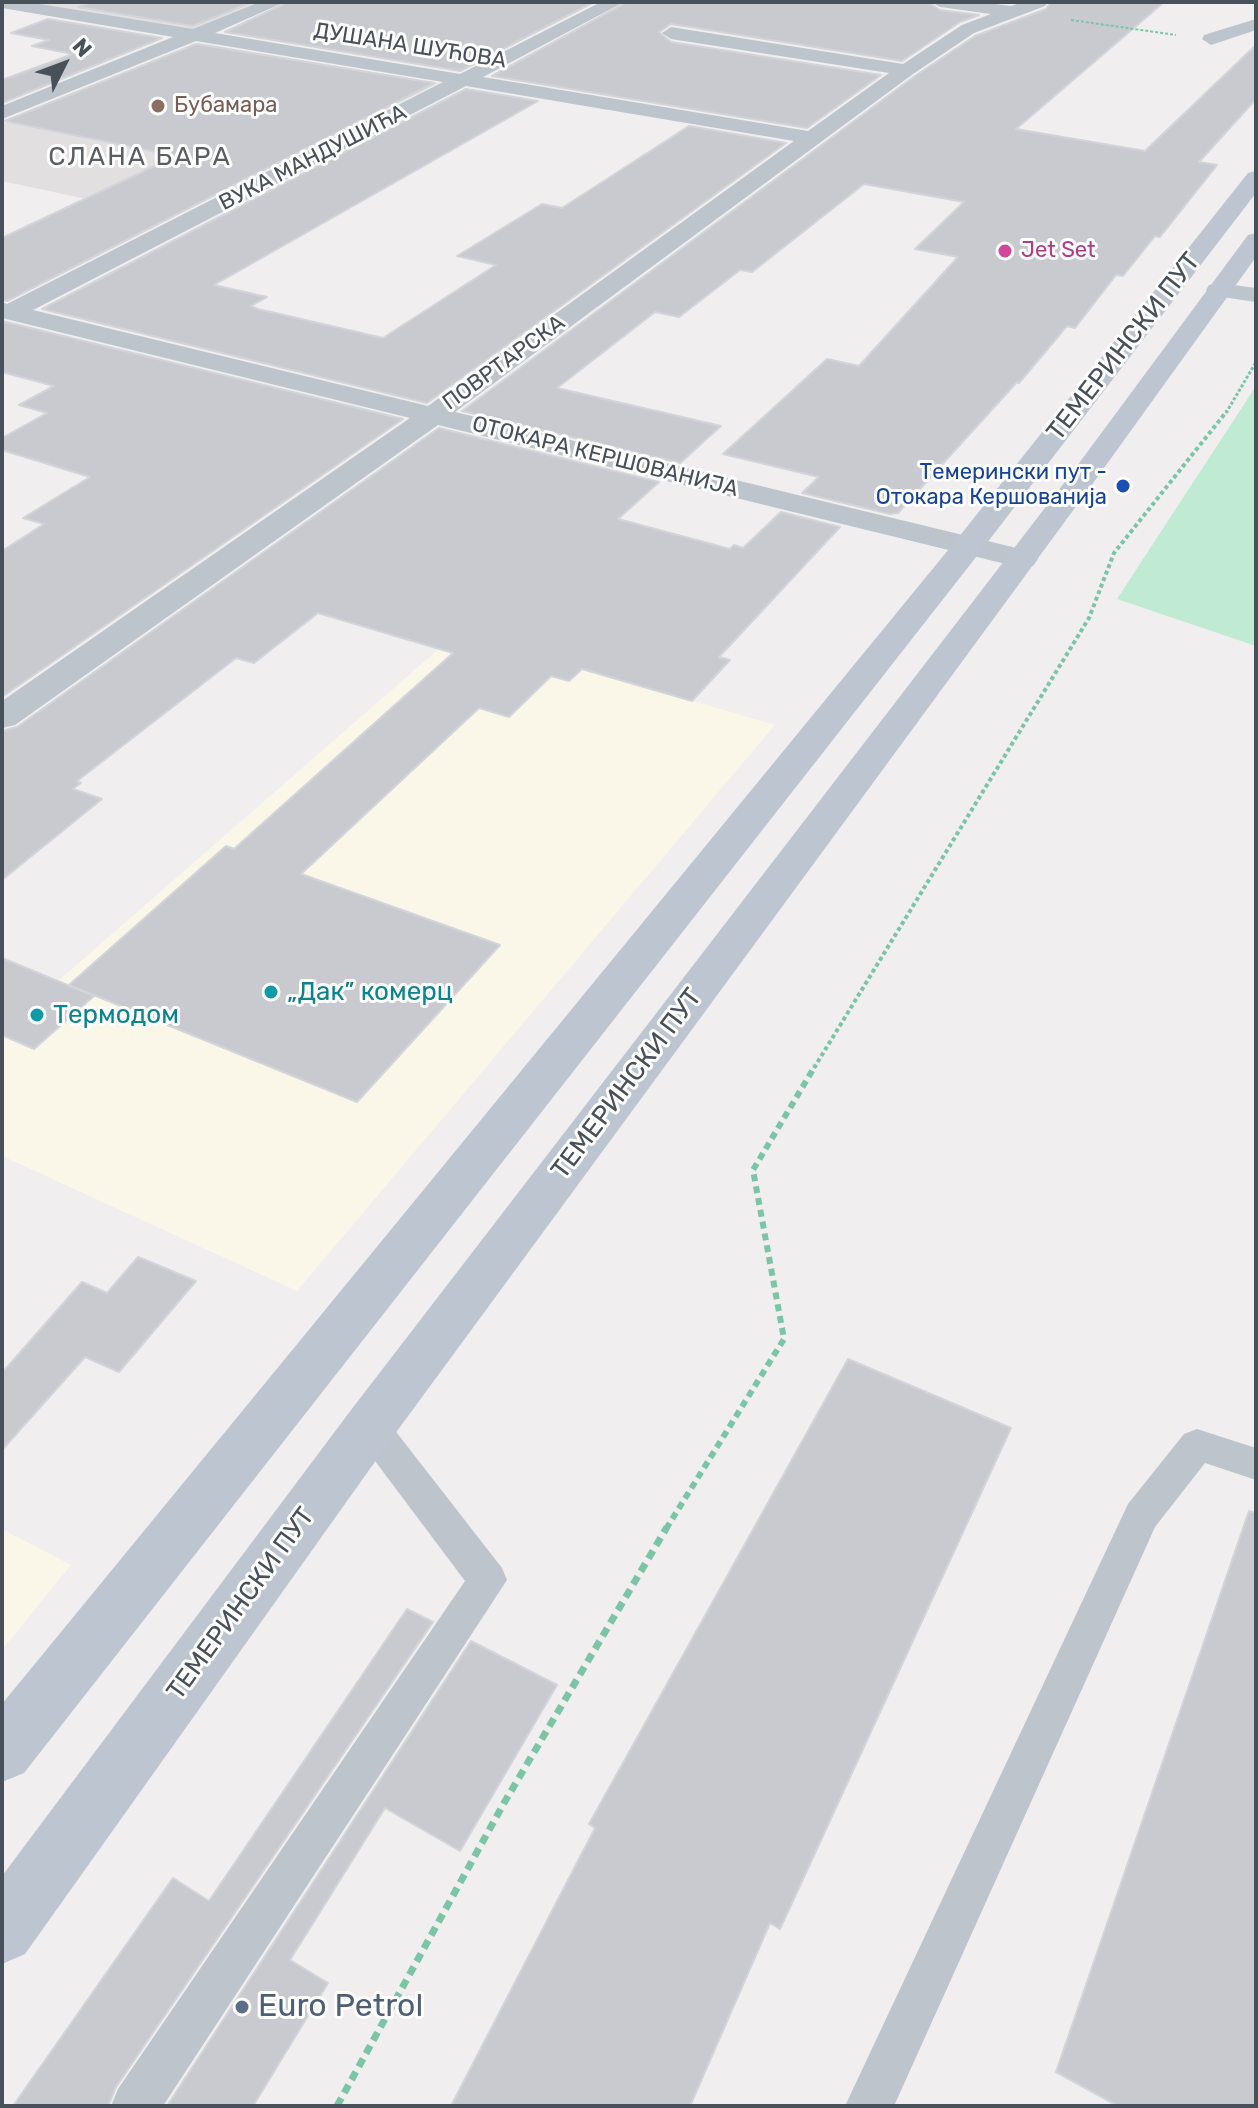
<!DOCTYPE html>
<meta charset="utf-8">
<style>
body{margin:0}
#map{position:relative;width:1258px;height:2108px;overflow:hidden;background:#f0eeee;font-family:Rubik,sans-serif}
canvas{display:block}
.frame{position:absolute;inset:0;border:4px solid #48505a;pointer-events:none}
.north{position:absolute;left:24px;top:24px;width:80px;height:80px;-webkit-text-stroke:6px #fff;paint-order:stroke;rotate:48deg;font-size:22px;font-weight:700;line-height:32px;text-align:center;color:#48505a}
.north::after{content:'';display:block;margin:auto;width:28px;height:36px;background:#48505a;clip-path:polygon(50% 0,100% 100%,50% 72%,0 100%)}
</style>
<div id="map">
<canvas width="1258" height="2108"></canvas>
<div class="frame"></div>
<div class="north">N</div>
</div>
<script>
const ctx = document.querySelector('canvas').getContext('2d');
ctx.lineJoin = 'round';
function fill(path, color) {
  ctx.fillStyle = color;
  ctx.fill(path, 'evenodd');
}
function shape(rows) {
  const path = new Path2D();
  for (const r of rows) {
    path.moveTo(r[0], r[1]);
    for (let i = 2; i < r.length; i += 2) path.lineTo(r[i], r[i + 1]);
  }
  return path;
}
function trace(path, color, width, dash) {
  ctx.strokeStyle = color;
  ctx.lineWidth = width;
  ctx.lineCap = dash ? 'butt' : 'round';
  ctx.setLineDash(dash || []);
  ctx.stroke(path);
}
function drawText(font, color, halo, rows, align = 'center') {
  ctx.font = font + ' Rubik,sans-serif';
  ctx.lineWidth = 6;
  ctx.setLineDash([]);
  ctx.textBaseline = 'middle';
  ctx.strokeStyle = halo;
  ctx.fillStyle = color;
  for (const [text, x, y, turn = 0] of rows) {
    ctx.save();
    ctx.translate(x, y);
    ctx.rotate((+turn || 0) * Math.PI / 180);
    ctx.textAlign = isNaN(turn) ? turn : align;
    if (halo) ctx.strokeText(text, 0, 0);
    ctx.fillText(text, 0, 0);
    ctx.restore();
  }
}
const commercial = shape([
 [458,632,775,725,297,1291,2,1156,2,959,58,981],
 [2,1529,71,1565,2,1650]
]);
const education = shape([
 [21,2,266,2,194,32],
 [199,43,439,83,171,217,2,181,2,124]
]);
const green = shape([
 [1256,386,1256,646,1117,599]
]);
const building = shape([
 [92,2,252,2,193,26,78,7,92,2],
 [288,2,594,2,460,71,225,32,288,2],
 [627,2,928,2,940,10,979,15,960,22,902,61,671,24,659,32,671,42,881,75,807,128,492,76,627,2],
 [1051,2,1164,2,1016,129,1145,151,1256,45,1256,99,1199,162,1217,165,1160,237,1155,236,1123,276,1116,275,1075,328,1067,326,1019,383,1017,382,898,513,890,514,802,493,819,477,723,454,827,359,859,366,958,257,915,249,964,202,864,184,752,272,740,270,679,317,655,312,557,388,721,426,680,463,462,411,915,76,975,36,1046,9,1051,2],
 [48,19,162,38,2,103,2,80,73,54,32,46,49,40,11,33,48,19],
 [196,44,434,83,7,301,2,299,2,238,176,156,5,121,196,44],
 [466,89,538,101,214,285,267,297,251,306,258,309,383,338,496,265,457,256,542,204,562,208,689,126,786,143,427,403,42,309,466,89],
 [2,321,403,419,2,697,2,551,44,524,23,518,90,477,2,450,2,438,47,413,19,405,54,386,2,372,2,321],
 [439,428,659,482,618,519,730,549,734,545,743,548,781,512,840,527,719,657,730,660,692,701,582,669,569,681,551,676,509,717,479,708,301,874,500,945,357,1102,69,985,226,846,234,849,453,653,318,613,254,663,236,658,77,781,81,783,73,789,102,799,2,880,2,731,17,727,439,428],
 [2,958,94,996,34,1049,2,1035,2,958],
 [138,1257,196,1281,119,1372,85,1357,2,1450,2,1373,82,1282,107,1293,138,1257],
 [848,1359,1011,1428,780,1929,770,1923,690,2106,451,2106,595,1828,589,1824,848,1359],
 [1249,1511,1256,1513,1256,2106,1118,2106,1056,2072,1249,1511],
 [407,1609,433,1622,116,2087,108,2106,13,2106,173,1878,209,1901,407,1609],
 [471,1641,557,1685,460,1851,385,1808,290,1960,328,1983,253,2106,167,2106,471,1641]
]);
const pathFar4 = shape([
 [1071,20,1176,35]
]);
const pathFar3 = shape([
 [1226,413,1256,362]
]);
const pathFar2 = shape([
 [814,1068,1089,618,1114,553,1227,411]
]);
const pathFar1 = shape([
 [666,1529,784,1339,753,1170,815,1066]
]);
const path = shape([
 [337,2106,504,1803,667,1527]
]);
const service = shape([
 [370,1411,383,1415,502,1568,507,1580,163,2106,111,2106,118,2089,465,1581,357,1437,352,1426,357,1415,370,1411],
 [1197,1429,1256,1448,1256,1480,1205,1463,1155,1527,894,2106,845,2106,1128,1504,1184,1434,1197,1429]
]);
const minor = shape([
 [2,2,28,2,193,29,260,2,285,2,215,33,460,74,601,2,624,2,483,77,808,131,889,73,671,39,662,33,671,27,903,64,962,25,991,14,940,7,931,2,980,2,1011,6,1023,2,1048,2,1045,6,974,33,913,74,455,412,1033,552,1038,559,1033,566,1022,568,438,425,15,725,2,728,2,701,410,418,2,318,2,302,7,304,443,82,196,41,2,119,2,106,173,37,2,8,2,2],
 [466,86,794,141,428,406,33,310,466,86],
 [1256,19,1256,30,1211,45,1202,39,1204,35,1256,19],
 [1218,283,1256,288,1256,302,1209,295,1206,290,1209,285,1218,283]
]);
const secondary = shape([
 [1256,171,1256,193,980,552,24,1773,2,1782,2,1704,958,538,1248,173,1256,171],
 [1256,233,1256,257,1091,486,389,1442,25,1954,2,1964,2,1876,351,1410,1071,474,1248,235,1256,233]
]);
const markers = [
 [158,106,8,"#8d6e63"],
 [1005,251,8,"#d1479c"],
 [1123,486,8,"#1a4fb4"],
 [271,992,8,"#0f9aa8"],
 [37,1015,8,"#0f9aa8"],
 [242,2007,8,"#5c6f8a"]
];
const farStreetnames = [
 ["ДУШАНА ШУЋОВА",410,46,9],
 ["ВУКА МАНДУШИЋА",313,158,-27],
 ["ПОВРТАРСКА",504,363,-36],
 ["ОТОКАРА КЕРШОВАНИЈА",605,457,14]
];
const farEducationnames = [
 ["Бубамара",174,106]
];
const farHotelnames = [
 ["Jet Set",1021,251]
];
const farTransitnames = [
 ["Темерински пут -",1107,473],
 ["Отокара Кершованија",1107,498]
];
const farQuarternames = [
 ["СЛАНА БАРА",140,157]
];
const streetNames = [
 ["ТЕМЕРИНСКИ ПУТ",1124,347,-52],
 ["ТЕМЕРИНСКИ ПУТ",627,1084,-53],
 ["ТЕМЕРИНСКИ ПУТ",241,1604,-54]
];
const cultureNames = [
 ["„Дак” комерц",287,992],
 ["Термодом",53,1015]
];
const nearServicenames = [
 ["Euro Petrol",258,2007]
];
fill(commercial, '#faf6e8');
fill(education, '#e1dfdf');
fill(green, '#c0ead3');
fill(building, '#c9cad0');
trace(building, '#d2d4d9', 2);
trace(pathFar4, '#7bc5a6', 2, [3, 2]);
trace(pathFar3, '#7bc5a6', 3, [3, 2]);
trace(pathFar2, '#7bc5a6', 4, [4, 3]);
trace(pathFar1, '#7bc5a6', 6, [7, 5]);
trace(path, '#7bc5a6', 7, [9, 6]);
fill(service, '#bec4cc');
fill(minor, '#bec4cc');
fill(secondary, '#bdc5d0');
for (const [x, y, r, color] of markers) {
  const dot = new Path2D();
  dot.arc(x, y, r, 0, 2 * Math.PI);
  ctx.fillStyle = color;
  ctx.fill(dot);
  trace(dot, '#fff', 3);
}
drawText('22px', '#48505a', '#fff', farStreetnames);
drawText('22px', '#785e54', '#fff', farEducationnames, 'left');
drawText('22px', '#b23c85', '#fff', farHotelnames, 'left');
drawText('22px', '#164399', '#fff', farTransitnames, 'right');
ctx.letterSpacing = '2px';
drawText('26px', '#5b5e62', '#fff', farQuarternames);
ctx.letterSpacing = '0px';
drawText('26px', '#48505a', '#fff', streetNames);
drawText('26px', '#0d838f', '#fff', cultureNames, 'left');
drawText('32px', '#4e5e75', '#fff', nearServicenames, 'left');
</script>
